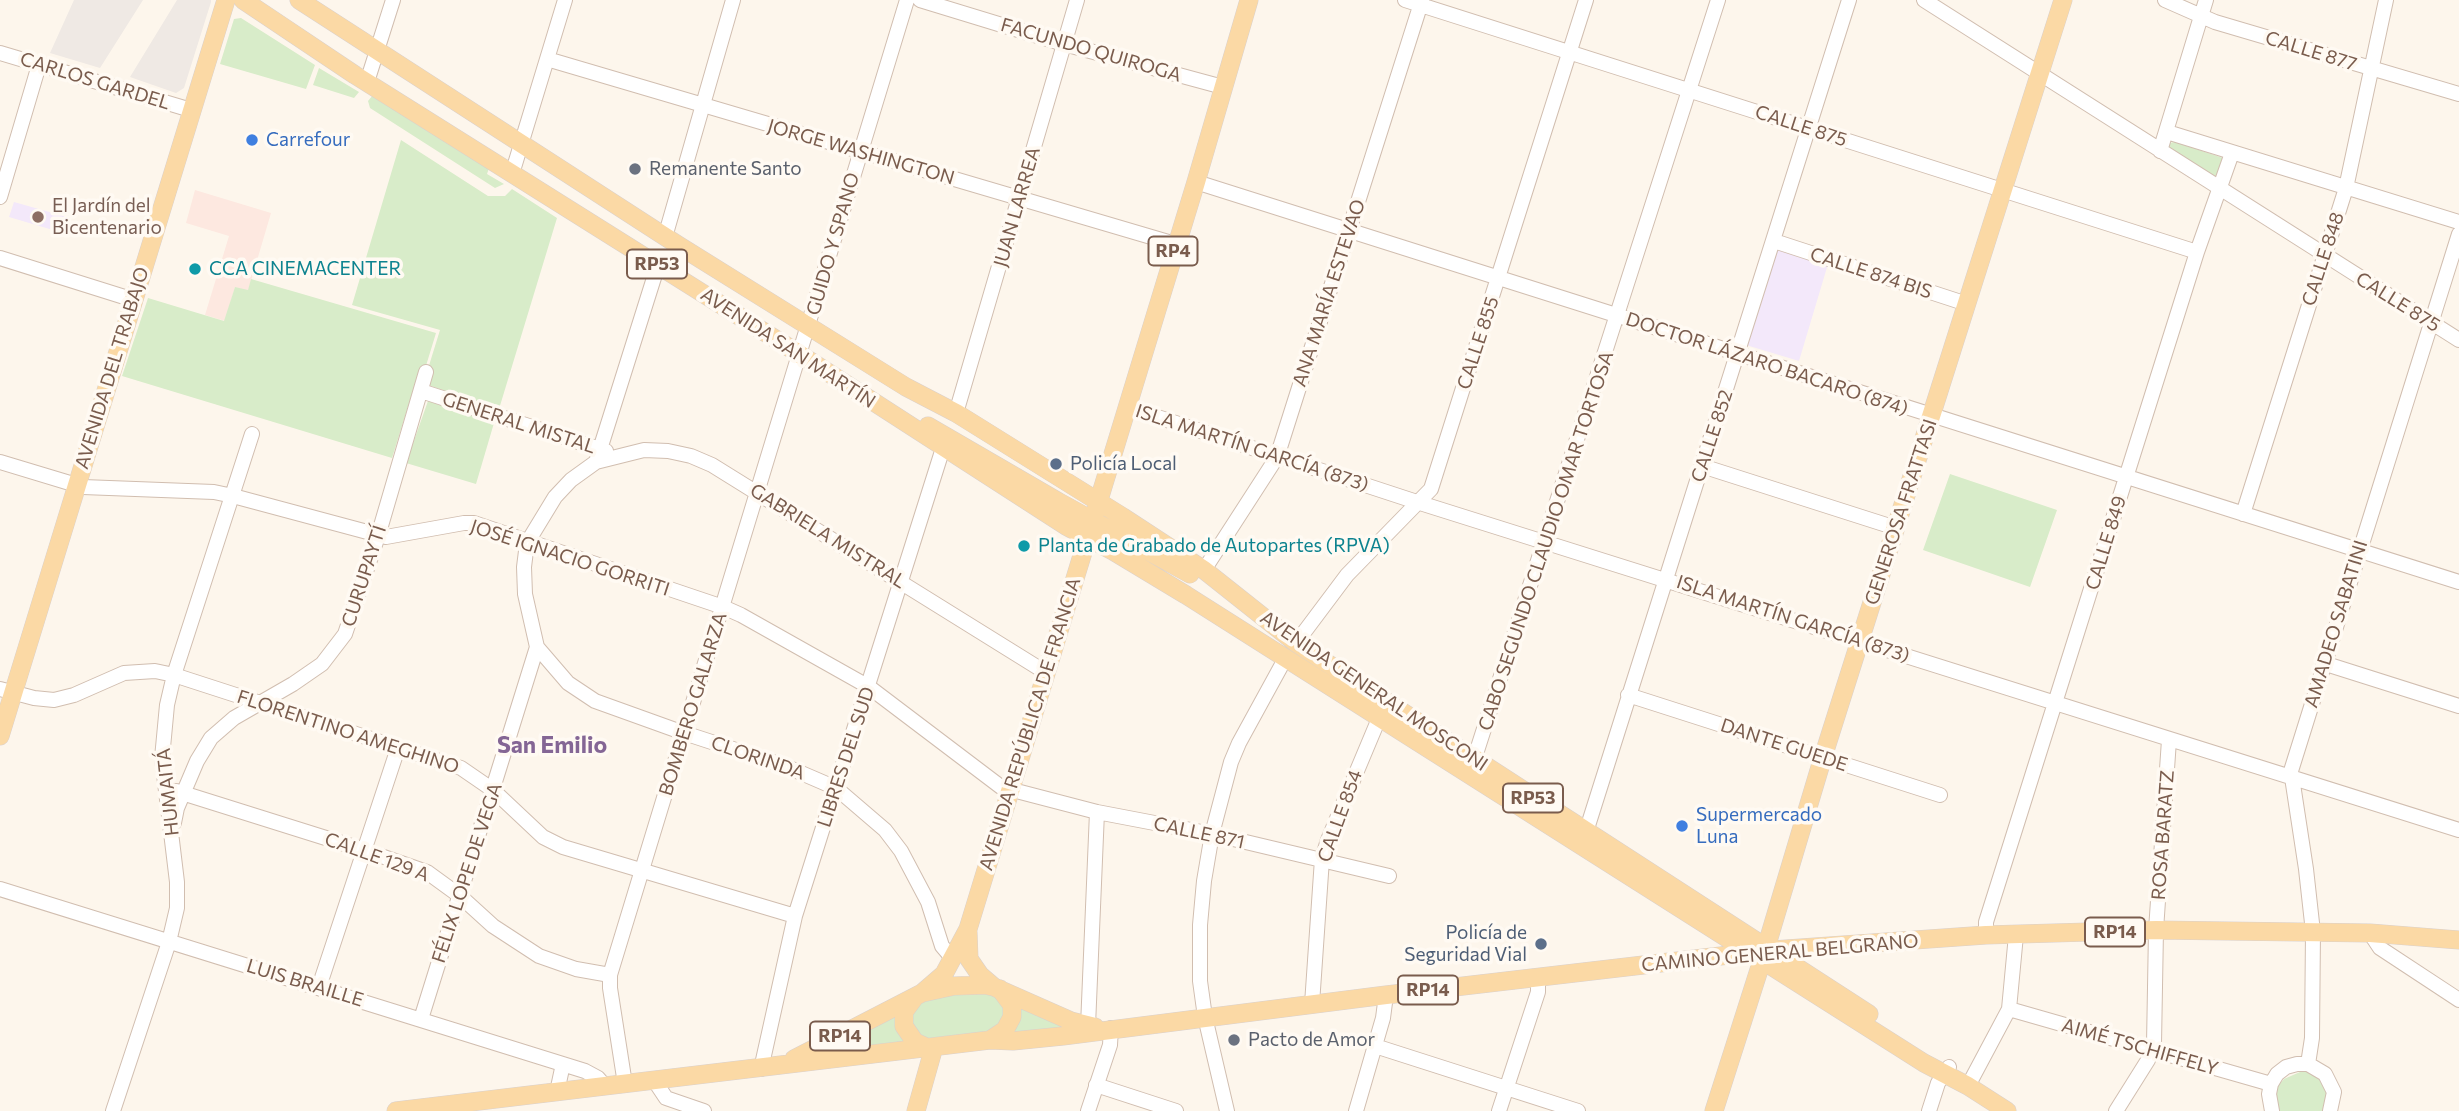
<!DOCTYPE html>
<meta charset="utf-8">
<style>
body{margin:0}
canvas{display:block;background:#fdf6ec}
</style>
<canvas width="2459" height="1111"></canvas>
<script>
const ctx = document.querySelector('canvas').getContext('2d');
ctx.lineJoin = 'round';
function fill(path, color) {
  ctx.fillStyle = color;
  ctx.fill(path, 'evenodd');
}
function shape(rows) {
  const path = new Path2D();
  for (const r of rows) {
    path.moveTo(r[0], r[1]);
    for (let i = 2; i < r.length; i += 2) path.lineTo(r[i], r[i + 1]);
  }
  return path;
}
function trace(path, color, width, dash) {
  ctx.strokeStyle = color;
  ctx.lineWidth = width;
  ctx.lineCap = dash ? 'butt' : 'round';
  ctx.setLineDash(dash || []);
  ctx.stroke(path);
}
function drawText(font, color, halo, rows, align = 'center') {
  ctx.font = font + ' Commissioner,sans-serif';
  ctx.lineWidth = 7;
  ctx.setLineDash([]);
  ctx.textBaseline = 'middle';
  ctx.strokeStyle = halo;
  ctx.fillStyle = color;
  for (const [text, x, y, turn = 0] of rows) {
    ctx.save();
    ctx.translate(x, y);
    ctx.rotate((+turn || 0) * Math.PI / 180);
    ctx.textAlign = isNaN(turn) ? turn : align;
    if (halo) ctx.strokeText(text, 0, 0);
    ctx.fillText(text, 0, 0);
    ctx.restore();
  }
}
const commercial = shape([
 [195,190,271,213,248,291,235,287,225,321,205,315,229,236,186,223]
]);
const industrial = shape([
 [74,0,143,0,100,68,50,53],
 [177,0,211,0,211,2,184,88,176,93,130,77]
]);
const education = shape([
 [14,202,67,217,63,233,9,217],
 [1776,247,1828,264,1799,361,1746,345]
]);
const green = shape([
 [241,18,315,65,306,89,220,64,234,19],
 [319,68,359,92,354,98,313,85],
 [373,95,490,165,487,174,504,184,495,188,370,108,368,101],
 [401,140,488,196,505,196,512,189,557,218,499,409,428,385,427,372,440,330,352,305],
 [2175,142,2223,158,2218,178,2215,179,2167,151,2169,143],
 [251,279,436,333,425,369,420,368,392,458,122,376,148,298,224,321,235,287,248,290],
 [428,401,494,423,476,484,406,463],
 [1950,474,2057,510,2030,587,1923,550],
 [990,991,1007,1008,994,1032,927,1042,915,1036,910,1010,928,996],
 [1013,1003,1068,1027,1009,1036],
 [902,1008,910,1044,830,1052,829,1047],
 [2300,1072,2309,1072,2324,1083,2328,1091,2325,1111,2279,1111,2276,1095,2278,1086,2284,1079]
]);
const minor = shape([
 [920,0,1064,44,1223,87],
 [1405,0,2197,252],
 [1924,0,2459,340],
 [2165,0,2215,22,2459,94],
 [0,53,191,110],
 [547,59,1175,244],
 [367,82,393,0],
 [2167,132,2459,222],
 [2160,151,2206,0],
 [512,174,565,0],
 [1196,182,2459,582],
 [0,197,39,65],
 [665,237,733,0],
 [1774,241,1967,304],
 [0,258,134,300],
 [421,391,606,451],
 [1127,407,1420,503,2459,830],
 [956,413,1077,0],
 [0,462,83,487,214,492,233,496,386,537,464,523,474,523,723,607,741,615,869,687,1001,787,1097,812,1212,834,1389,876],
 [596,462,644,450,668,451,691,456,712,465,1045,672],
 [1702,466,1896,528],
 [2243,514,2346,188,2386,0],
 [1204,570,1277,457,1422,0],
 [1296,643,1347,575,1431,489,1586,0],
 [537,647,568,683,595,701,684,733,785,766,836,788,885,830,901,851,928,902,942,946,953,959],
 [2323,663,2459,706],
 [0,689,34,698,54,700,74,695,124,673,155,671,174,675,461,768,493,790,543,837,563,847,795,916],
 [1628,695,1940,795],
 [1474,760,1718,0],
 [176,791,364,850,427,872,460,896,493,926,539,956,576,969,610,975],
 [174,823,177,808,197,761,211,738,234,718,293,684,322,664,345,634,378,536,426,372],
 [1586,832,1849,0],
 [0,889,585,1071,598,1078,605,1086],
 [2370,933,2380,948,2459,1000],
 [1986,935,1986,922,2197,252,2232,153],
 [319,987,398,748],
 [1312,1004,1322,859,1328,840,1380,716],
 [2009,1009,2271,1084],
 [421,1019,537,647,525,594,524,567,527,543,555,497,571,480,596,462,658,265],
 [1088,1026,1097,812],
 [1375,1046,1578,1111],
 [2308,1064,2312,1038,2313,932,2306,869,2291,771,2459,234],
 [761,1069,795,916,943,448],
 [654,1080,666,1098,704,1111],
 [625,1084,610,988,610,975,907,0],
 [1096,1085,1176,1111],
 [1968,1086,2009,1009,2016,935],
 [557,1092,563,1064],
 [113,1111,169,942,177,908,177,882,162,758,167,705,174,675,252,434],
 [1088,1111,1110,1045,1111,1028],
 [1227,1111,1205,1017,1200,981,1200,925,1204,881,1212,834,1231,762,1239,743,1285,659],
 [1356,1111,1383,1018,1386,995],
 [1499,1111,1538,992,1538,977],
 [1929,1111,1938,1083,1949,1067],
 [2116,1111,2148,1060,2154,1044,2156,930,2169,740],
 [2272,1111,2269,1094,2271,1084,2277,1074,2286,1067,2297,1064,2308,1064,2325,1074,2334,1092,2330,1111]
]);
const major = shape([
 [243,0,355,75,801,355,1066,526,1113,551,1186,595,1924,1063,1968,1086,2007,1111],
 [299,0,678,245,906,387,956,413,1123,517,1204,570,1296,643,1869,1014],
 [928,426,1059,502,1190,574],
 [0,736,226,0],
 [968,932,969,959,980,975,994,987],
 [922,993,944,974,968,929,1196,182,1249,0],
 [915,997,904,1012,904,1026,915,1042,928,1048],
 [990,1040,1005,1030,1012,1017,1012,1005,1000,989],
 [794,1059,922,993,954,986,985,985,994,987,1071,1021,1095,1027],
 [396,1111,990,1040,1013,1041,1063,1036,1386,995,1772,950,1986,935,2156,930,2370,933,2459,940],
 [916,1111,934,1047],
 [1714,1111,1765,951,1823,757,2063,0]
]);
const markers = [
 [252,140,7,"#3f7fe0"],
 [635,169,7,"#6b7280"],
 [38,217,7,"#8d6e63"],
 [195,269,7,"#0f9aa8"],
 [1056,464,7,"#5c6f8a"],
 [1024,546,7,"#0f9aa8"],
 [1682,826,7,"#3f7fe0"],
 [1541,944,7,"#5c6f8a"],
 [1234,1040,7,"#6b7280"]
];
const shields = [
 [1173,251,49],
 [657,264,60],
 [1533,798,60],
 [2115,932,60],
 [1428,990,60],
 [840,1036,60]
];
const shieldNames = [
 ["RP4",1173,251],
 ["RP53",657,264],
 ["RP53",1533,798],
 ["RP14",2115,932],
 ["RP14",1428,990],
 ["RP14",840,1036]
];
const streetNames = [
 ["FACUNDO QUIROGA",1091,50,16],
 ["CALLE 877",2311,51,17],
 ["CARLOS GARDEL",95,81,17],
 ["CALLE 875",1801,126,18],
 ["JORGE WASHINGTON",861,152,16],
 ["JUAN LARREA",1017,207,-74],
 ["GUIDO Y SPANO",833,244,-74],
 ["CALLE 848",2323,259,-72],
 ["CALLE 874 BIS",1871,273,18],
 ["ANA MARÍA ESTEVAO",1329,293,-72],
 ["CALLE 875",2398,302,32],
 ["CALLE 855",1478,343,-72],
 ["AVENIDA SAN MARTÍN",788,348,33],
 ["DOCTOR LÁZARO BACARO (874)",1767,364,18],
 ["AVENIDA DEL TRABAJO",112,368,-73],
 ["GENERAL MISTAL",519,423,18],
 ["CALLE 852",1712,436,-72],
 ["ISLA MARTÍN GARCÍA (873)",1252,448,18],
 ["GENEROSA FRATTASI",1901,512,-72],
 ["GABRIELA MISTRAL",828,536,32],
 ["CABO SEGUNDO CLAUDIO OMAR TORTOSA",1546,541,-72],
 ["CALLE 849",2106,543,-73],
 ["JOSÉ IGNACIO GORRITI",570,558,18],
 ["CURUPAYTÍ",364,576,-72],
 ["ISLA MARTÍN GARCÍA (873)",1793,619,18],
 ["AMADEO SABATINI",2336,624,-73],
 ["AVENIDA GENERAL MOSCONI",1374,691,34],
 ["BOMBERO GALARZA",693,704,-73],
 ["AVENIDA REPÚBLICA DE FRANCIA",1030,724,-73],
 ["FLORENTINO AMEGHINO",348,732,18],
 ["DANTE GUEDE",1784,745,18],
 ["LIBRES DEL SUD",846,757,-72],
 ["CLORINDA",758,758,19],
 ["HUMAITÁ",168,792,-96],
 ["CALLE 854",1340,816,-70],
 ["CALLE 871",1199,833,12],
 ["ROSA BARATZ",2163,835,-86],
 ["CALLE 129 A",377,857,20],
 ["FÉLIX LOPE DE VEGA",467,873,-72],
 ["CAMINO GENERAL BELGRANO",1780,953,-5],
 ["LUIS BRAILLE",305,983,17],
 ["AIMÉ TSCHIFFELY",2140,1047,16]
];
const shopNames = [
 ["Carrefour",266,140],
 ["Supermercado",1696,815],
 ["Luna",1696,837]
];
const worshipNames = [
 ["Remanente Santo",649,169],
 ["Pacto de Amor",1248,1040]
];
const educationNames = [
 ["El Jardín del",52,206],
 ["Bicentenario",52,228]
];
const cultureNames = [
 ["CCA CINEMACENTER",209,269],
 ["Planta de Grabado de Autopartes (RPVA)",1038,546]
];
const serviceNames = [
 ["Policía Local",1070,464],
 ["Policía de",1527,933,"right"],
 ["Seguridad Vial",1527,955,"right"]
];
const quarterNames = [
 ["San Emilio",552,745]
];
fill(commercial, '#fde8e0');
fill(industrial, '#efe9e4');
fill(education, '#f3e8fa');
fill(green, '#d8ecc9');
trace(minor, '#d1beb0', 16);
trace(major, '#dad1cd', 19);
trace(minor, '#fff', 14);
trace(major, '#fbd9a5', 18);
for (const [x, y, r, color] of markers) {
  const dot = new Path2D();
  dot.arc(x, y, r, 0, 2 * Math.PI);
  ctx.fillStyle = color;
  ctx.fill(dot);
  trace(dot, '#fffaf3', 2.5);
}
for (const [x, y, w] of shields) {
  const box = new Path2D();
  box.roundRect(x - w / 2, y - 14.5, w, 29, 5);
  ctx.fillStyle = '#fffaf3';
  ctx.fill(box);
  trace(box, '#7a5c4d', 2);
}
drawText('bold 18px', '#7a5c4d', null, shieldNames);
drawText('19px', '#7a5c4d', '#fffaf3', streetNames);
drawText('19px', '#366cbe', '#fffaf3', shopNames, 'left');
drawText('19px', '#5b616d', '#fffaf3', worshipNames, 'left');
drawText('19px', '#785e54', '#fffaf3', educationNames, 'left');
drawText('19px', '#0d838f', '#fffaf3', cultureNames, 'left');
drawText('19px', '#4e5e75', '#fffaf3', serviceNames, 'left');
drawText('bold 23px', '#846695', '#fffaf3', quarterNames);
</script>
